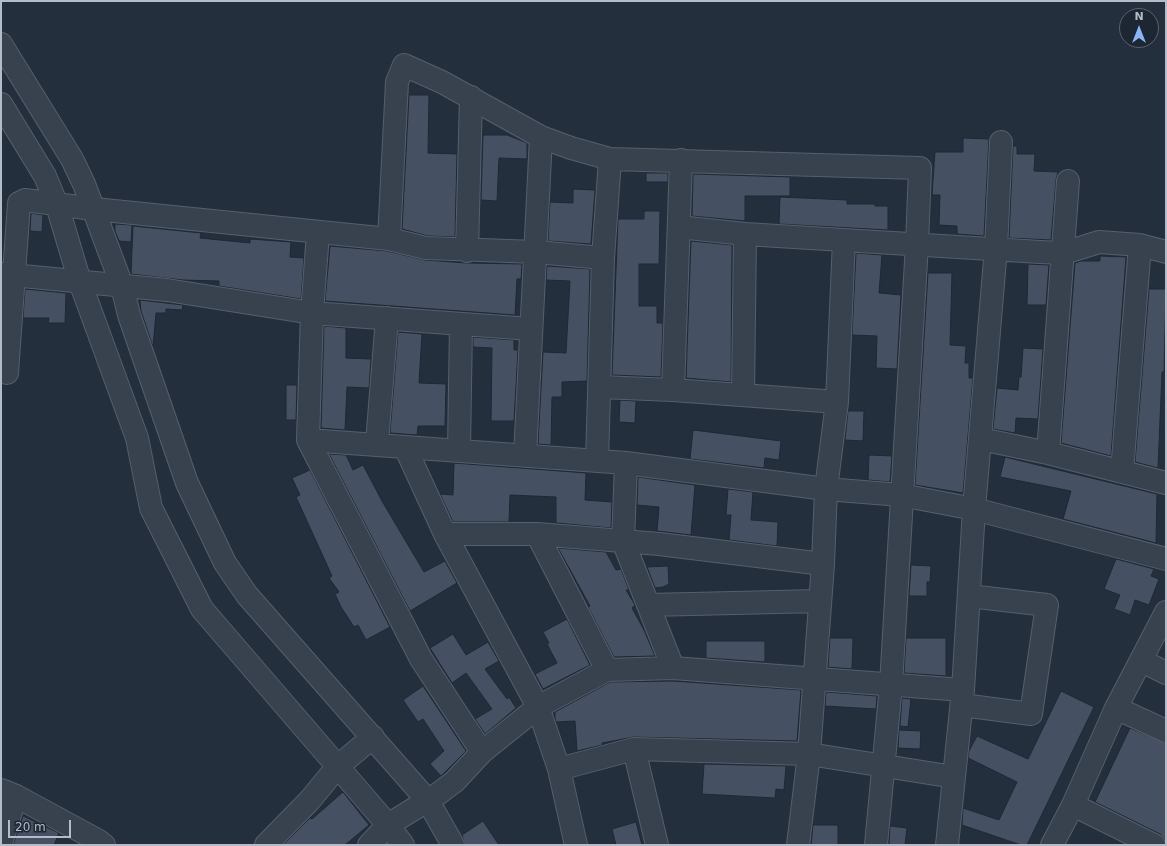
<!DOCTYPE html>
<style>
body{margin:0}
#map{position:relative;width:1167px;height:846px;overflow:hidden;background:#242f3e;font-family:"DejaVu Sans",sans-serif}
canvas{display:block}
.frame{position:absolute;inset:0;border:2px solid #b4bcc9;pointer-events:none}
.north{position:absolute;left:1119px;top:8px;width:40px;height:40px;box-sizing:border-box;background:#1d2633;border:1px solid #59626f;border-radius:50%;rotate:0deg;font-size:11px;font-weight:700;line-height:16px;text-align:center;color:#b4bcc9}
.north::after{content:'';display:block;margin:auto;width:14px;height:18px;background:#8ab4f8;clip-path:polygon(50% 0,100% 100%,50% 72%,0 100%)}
.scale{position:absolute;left:8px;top:820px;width:63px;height:18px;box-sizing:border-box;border:2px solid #b4bcc9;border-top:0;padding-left:5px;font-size:12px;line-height:14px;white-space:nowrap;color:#b4bcc9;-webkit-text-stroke:3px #1d2633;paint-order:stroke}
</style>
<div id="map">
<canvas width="1167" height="846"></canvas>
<div class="frame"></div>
<div class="north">N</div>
<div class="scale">20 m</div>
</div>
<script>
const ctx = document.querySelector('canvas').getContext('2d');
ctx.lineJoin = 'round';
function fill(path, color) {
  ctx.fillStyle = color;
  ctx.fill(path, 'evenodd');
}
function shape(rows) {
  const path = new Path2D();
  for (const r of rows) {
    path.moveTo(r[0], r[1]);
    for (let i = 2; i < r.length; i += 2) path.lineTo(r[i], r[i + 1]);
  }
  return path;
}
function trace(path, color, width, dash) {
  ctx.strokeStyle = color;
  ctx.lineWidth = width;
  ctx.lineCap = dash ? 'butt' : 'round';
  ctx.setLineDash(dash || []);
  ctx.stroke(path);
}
const building = shape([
 [409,95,429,95,428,153,457,154,455,237,428,236,402,229,409,95],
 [483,135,507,135,527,143,527,159,499,158,497,201,481,200,483,135],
 [963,138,989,139,984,236,957,234,957,226,939,225,940,195,932,195,935,152,963,152,963,138],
 [1013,146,1017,146,1017,154,1035,154,1034,171,1058,172,1056,180,1051,240,1009,238,1013,146],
 [646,173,668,173,668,182,646,182,646,173],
 [693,174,790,177,790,196,745,196,745,221,692,216,693,174],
 [573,189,595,190,591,244,548,241,550,202,573,203,573,189],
 [780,197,847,200,847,204,875,204,875,206,888,206,888,230,779,224,780,197],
 [644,211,660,211,659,264,639,264,639,306,657,306,657,323,663,323,661,377,612,375,618,219,644,219,644,211],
 [31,213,43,215,42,232,30,231,31,213],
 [115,224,132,225,131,242,119,241,115,231,115,224],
 [133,226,201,233,200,238,250,243,250,239,291,242,290,257,304,258,301,299,219,286,219,281,183,280,131,274,133,226],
 [691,241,732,245,731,382,686,378,691,241],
 [330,246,387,251,425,260,466,263,522,264,521,279,517,279,515,315,325,301,330,246],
 [856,253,882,255,879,293,901,295,897,369,876,368,877,336,852,335,856,253],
 [1100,256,1126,257,1111,456,1061,443,1075,263,1081,261,1100,261,1100,256],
 [1028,264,1049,265,1046,305,1027,305,1028,264],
 [547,266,590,269,587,381,562,382,562,397,552,397,551,445,538,444,543,352,566,353,570,281,546,280,547,266],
 [928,273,952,273,950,345,966,346,965,363,969,363,969,378,973,378,963,493,915,485,928,273],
 [25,289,66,293,65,323,48,323,49,318,23,318,25,289],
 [1149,289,1166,289,1164,372,1162,372,1158,468,1135,462,1149,289],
 [140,300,183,305,182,310,166,309,166,313,156,313,153,347,141,311,140,300],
 [324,326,346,328,346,358,371,359,369,388,347,387,345,430,321,428,324,326],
 [398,332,422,334,419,383,446,384,445,426,418,426,417,435,390,433,398,332],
 [473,337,514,340,514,350,518,350,514,421,491,421,492,348,473,347,473,337],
 [1023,348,1043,349,1038,419,1016,418,1015,433,993,429,997,388,1018,390,1019,377,1021,377,1023,348],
 [286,385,297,385,296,420,286,420,286,385],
 [620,400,636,401,635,423,619,422,620,400],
 [848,411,864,411,863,441,845,440,848,411],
 [693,430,781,441,779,460,765,458,764,468,690,459,693,430],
 [329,454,346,455,353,470,363,465,382,501,424,572,445,561,457,583,410,611,329,454],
 [869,455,892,456,890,482,868,480,869,455],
 [1005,457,1157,494,1156,543,1063,519,1071,491,1000,477,1005,457],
 [454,463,586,473,585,500,612,502,611,528,556,523,556,497,510,495,509,522,453,522,440,494,453,495,454,463],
 [310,470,390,627,366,640,358,625,354,627,341,607,335,594,339,592,329,578,332,576,296,497,300,495,292,478,310,470],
 [638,477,695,485,691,535,657,531,659,507,637,505,638,477],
 [728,489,753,492,751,520,778,522,777,546,729,540,731,515,726,515,728,489],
 [558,548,606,552,616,570,621,569,629,590,626,590,635,605,632,608,644,630,655,656,614,657,588,607,590,606,558,548],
 [1116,559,1154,569,1151,576,1159,579,1149,605,1135,600,1130,615,1114,609,1120,595,1104,589,1116,559],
 [911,565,931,566,930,582,927,582,927,596,909,596,911,565],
 [668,566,669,584,663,587,655,588,647,567,668,566],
 [567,619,590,665,543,689,535,674,557,663,547,644,549,643,543,632,567,619],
 [453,634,466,655,488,642,499,661,485,669,507,699,509,697,516,708,485,734,475,719,492,709,466,673,452,683,430,648,453,634],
 [830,638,853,638,852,669,828,667,830,638],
 [906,638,946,638,946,676,904,673,906,638],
 [706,641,765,641,765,662,706,658,706,641],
 [673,681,801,690,797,741,634,737,602,743,602,745,577,751,575,721,556,722,555,718,555,712,610,682,673,681],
 [423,686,466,751,441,776,430,764,444,751,423,719,418,722,403,700,423,686],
 [1061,691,1094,707,1027,845,1021,845,962,825,963,808,999,820,1017,782,968,758,969,751,977,736,1028,759,1061,691],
 [826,692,877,696,876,709,825,706,826,692],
 [902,698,911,699,908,727,900,726,902,698],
 [1130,728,1166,743,1166,841,1160,834,1095,802,1130,728],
 [899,730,921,731,920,749,898,748,899,730],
 [704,764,786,766,784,790,776,789,775,798,702,794,704,764],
 [343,792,369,825,345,845,283,845,310,818,312,819,343,792],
 [23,816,59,833,54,845,13,845,23,816],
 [483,821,499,845,465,845,462,835,483,821],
 [636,822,642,845,616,845,612,829,636,822],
 [813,825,838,825,838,845,811,845,813,825],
 [890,826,907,828,905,845,889,845,890,826]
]);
const minor = shape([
 [1,44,72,159,84,184,122,286,129,315,187,483,225,563,247,595,428,801,453,845],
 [1,104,45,176,57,205,80,282,137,438,151,508,202,609,388,825,403,845],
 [679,227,745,234,1040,252,1064,253,1099,242,1140,245,1166,252],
 [318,233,312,313,308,440,421,659,482,752],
 [389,239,397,82,404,65,442,82,541,137,571,148,610,159,920,168,917,244,891,685,876,845],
 [467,251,471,97],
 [2,274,167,290,312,313,531,329],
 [7,373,19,203,25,200,94,209,389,239,426,248,536,252,603,258],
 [600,387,673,390,837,402],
 [673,390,681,160],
 [743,394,745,234],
 [981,439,1048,453,1166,483],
 [308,440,626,463,826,489,901,495,974,509,1166,559],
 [377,443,387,318],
 [405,447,445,534,538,707,559,769,576,845],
 [459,450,461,324],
 [1048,453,1068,181],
 [525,456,541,137],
 [597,461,603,258,610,159],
 [626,463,623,541,673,668],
 [1122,472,1140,245],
 [445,534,537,534,659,544,823,564],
 [537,534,607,670],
 [648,605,820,601],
 [1142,661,1166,673],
 [962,705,1031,714,1047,605,969,596],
 [1116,708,1166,731],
 [634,749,657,845],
 [559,769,634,749,809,754,954,777],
 [1,790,16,796,99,841,104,845],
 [1073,805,1154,845],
 [1,843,16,796],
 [266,845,310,800,337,767,373,737],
 [369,845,388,825,438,794,455,781,482,752,538,707,607,670,673,668,963,690],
 [798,845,809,754,823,564,826,489,837,402,844,240],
 [947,845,963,690,974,509,996,248,1001,142],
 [1052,845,1073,805,1116,708,1166,612]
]);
fill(building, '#455162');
trace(building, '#1f2835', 1);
trace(minor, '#565f6c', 24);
trace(minor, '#38414e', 22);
</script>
